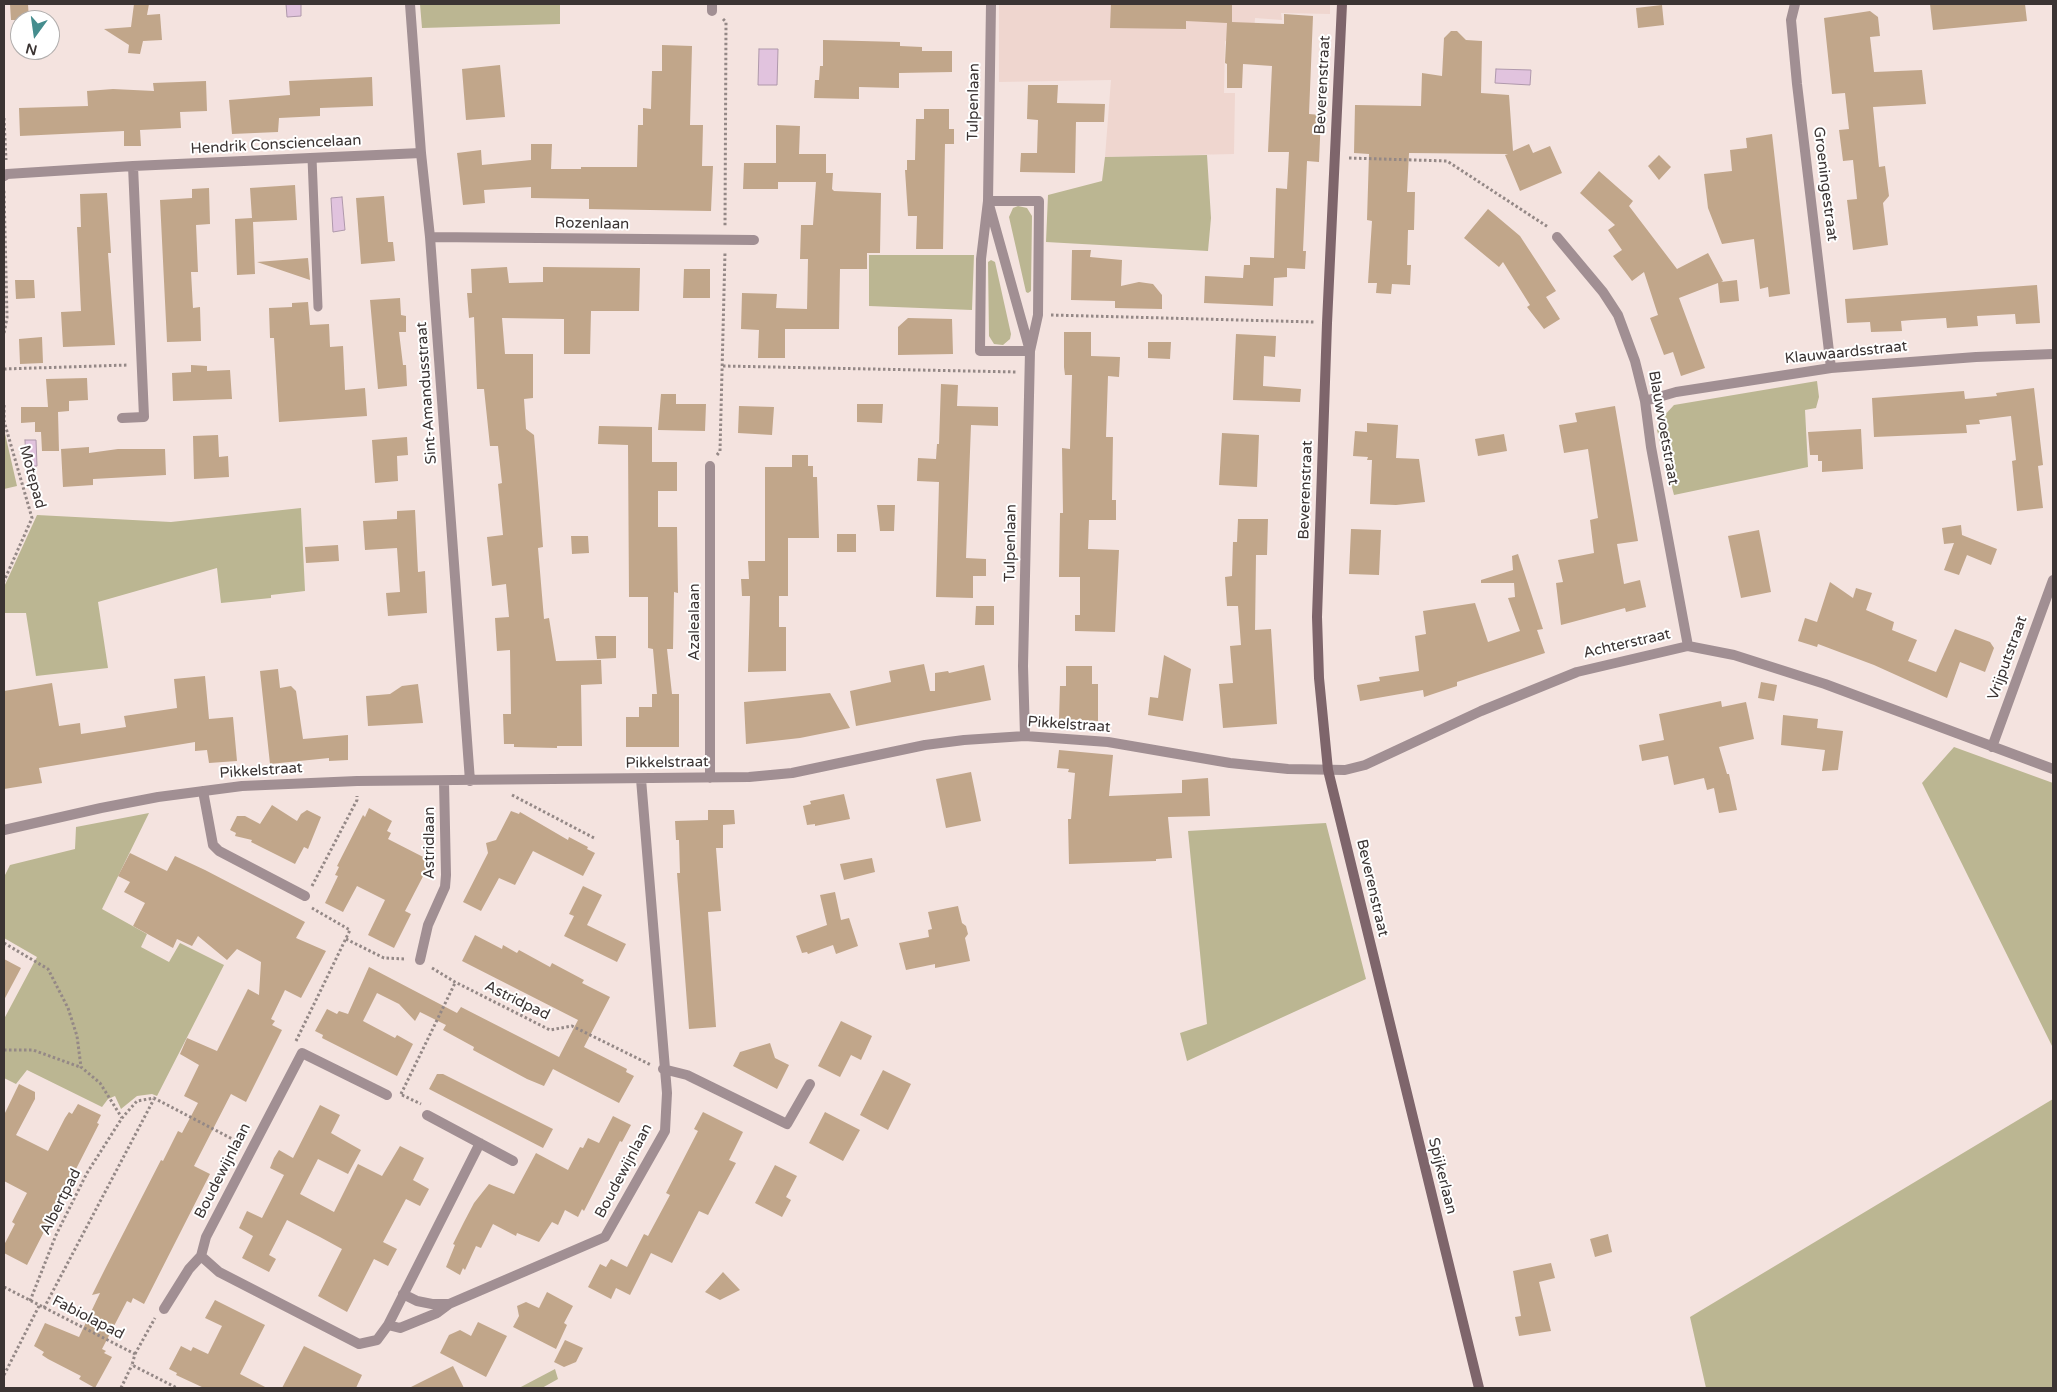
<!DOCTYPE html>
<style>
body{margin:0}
#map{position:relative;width:2057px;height:1392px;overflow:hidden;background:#f4e3df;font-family:"Varela Round",sans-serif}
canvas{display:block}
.frame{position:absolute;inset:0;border:5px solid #3b3433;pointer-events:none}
.north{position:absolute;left:10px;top:10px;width:50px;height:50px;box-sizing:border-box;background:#fff;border:1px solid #b1aead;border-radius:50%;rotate:194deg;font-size:14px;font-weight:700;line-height:20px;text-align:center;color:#3b3433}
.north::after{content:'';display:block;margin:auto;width:18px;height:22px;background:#458d8e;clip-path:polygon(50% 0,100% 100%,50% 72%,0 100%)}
</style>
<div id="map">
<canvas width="2057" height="1392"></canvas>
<div class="frame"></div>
<div class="north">N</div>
</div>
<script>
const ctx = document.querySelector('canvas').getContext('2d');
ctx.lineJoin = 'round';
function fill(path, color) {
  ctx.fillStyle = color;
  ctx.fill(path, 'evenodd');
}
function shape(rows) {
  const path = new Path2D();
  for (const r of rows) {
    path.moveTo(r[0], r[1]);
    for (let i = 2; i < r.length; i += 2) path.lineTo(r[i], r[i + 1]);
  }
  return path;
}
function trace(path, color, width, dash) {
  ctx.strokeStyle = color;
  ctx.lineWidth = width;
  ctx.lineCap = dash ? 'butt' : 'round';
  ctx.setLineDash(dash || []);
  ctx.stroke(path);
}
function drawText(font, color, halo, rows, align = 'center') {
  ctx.font = font + ' "Varela Round",sans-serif';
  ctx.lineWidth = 4;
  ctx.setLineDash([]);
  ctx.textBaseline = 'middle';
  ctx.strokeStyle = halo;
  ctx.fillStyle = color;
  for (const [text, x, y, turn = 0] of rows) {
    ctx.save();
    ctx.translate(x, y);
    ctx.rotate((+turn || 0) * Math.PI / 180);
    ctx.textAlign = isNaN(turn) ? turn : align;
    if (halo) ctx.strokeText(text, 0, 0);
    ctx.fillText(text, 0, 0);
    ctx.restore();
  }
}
const built = shape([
 [999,4,1330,4,1330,14,1281,13,1282,20,1255,18,1254,32,1225,41,1224,93,1235,93,1234,154,1105,157,1111,80,999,82]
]);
const green = shape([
 [420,4,560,4,560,24,422,28],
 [1207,155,1211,218,1208,251,1046,242,1048,195,1102,181,1105,157],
 [1018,206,1027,208,1032,216,1031,291,1028,293,1026,292,1009,217,1013,208],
 [869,255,974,255,972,310,869,306],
 [991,260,995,262,1011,334,1010,339,1003,345,994,344,989,336,988,262],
 [1817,381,1819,397,1816,408,1805,410,1808,467,1674,495,1657,430,1662,418,1674,405],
 [4,429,17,486,4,489],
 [301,508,305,591,271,595,271,598,221,603,217,568,98,602,108,668,36,676,26,613,4,613,4,587,37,515,171,522],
 [1954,747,2053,783,2053,1048,1922,783],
 [149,813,102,909,147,934,141,947,169,962,180,943,224,965,157,1096,152,1094,137,1096,121,1109,115,1096,108,1099,102,1107,27,1070,16,1084,4,1078,4,1019,37,957,4,938,4,877,10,865,75,849,76,827],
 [1326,823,1366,979,1187,1061,1180,1033,1207,1024,1188,831],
 [2053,1099,2053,1388,1706,1388,1690,1317],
 [555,1369,558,1379,542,1388,519,1388]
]);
const water = shape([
 [286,4,301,4,301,16,287,17,286,4],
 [759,49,778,49,777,85,758,85,759,49],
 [1496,69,1531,70,1530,85,1495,83,1496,69],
 [342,197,345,230,333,232,331,198,342,197],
 [25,440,36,440,37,466,26,466,25,440]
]);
const building = shape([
 [10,4,28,4,29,20,11,20],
 [134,4,149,4,147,15,160,14,162,40,143,41,140,54,128,53,129,45,104,29,131,27],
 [1111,4,1232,4,1232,22,1284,24,1284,14,1313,16,1309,114,1321,115,1319,162,1307,161,1303,251,1306,251,1305,269,1287,268,1287,277,1274,278,1273,306,1204,303,1205,276,1243,278,1244,265,1250,265,1250,257,1274,258,1276,188,1287,189,1289,152,1268,152,1272,66,1243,64,1242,88,1227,88,1227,64,1225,63,1227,23,1186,21,1186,29,1110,28],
 [1930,4,2025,4,2027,21,1933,30],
 [1662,5,1664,25,1638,28,1636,8],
 [1870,11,1878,17,1880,36,1870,37,1874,72,1922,70,1926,104,1873,107,1879,167,1885,166,1889,196,1883,203,1888,245,1853,250,1847,200,1857,199,1853,160,1843,161,1839,130,1849,129,1845,93,1832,94,1824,18],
 [1451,31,1457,31,1466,40,1482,41,1481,93,1509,95,1513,151,1529,144,1533,153,1550,146,1562,173,1520,191,1505,155,1508,154,1409,153,1407,192,1415,192,1414,230,1408,230,1407,265,1411,265,1410,285,1392,284,1391,294,1376,293,1377,283,1368,283,1372,221,1367,220,1369,154,1354,153,1355,105,1421,106,1422,73,1442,76,1444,38],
 [823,40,900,42,900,46,922,47,922,51,952,51,952,72,899,73,899,88,859,87,859,99,814,98,815,80,819,80,820,66,823,66],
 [662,45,692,46,690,125,703,125,702,166,713,166,711,211,589,209,589,199,531,198,531,187,484,190,485,203,463,205,457,153,481,150,482,165,531,160,531,144,552,144,551,169,581,169,581,167,637,167,638,125,643,125,643,108,651,109,652,71,662,71],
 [500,65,505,117,466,120,462,69],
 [372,77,373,106,320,108,320,116,279,118,278,132,232,134,229,100,290,95,289,81],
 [206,81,207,111,180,112,181,128,140,130,141,146,124,146,124,131,20,136,19,108,88,106,87,91,113,89,154,91,153,83],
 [1028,85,1058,85,1057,103,1105,104,1104,122,1076,122,1075,173,1020,172,1021,153,1037,153,1038,120,1027,119],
 [924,109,949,109,949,129,954,129,954,144,945,144,943,249,916,249,917,216,908,216,905,170,907,170,907,160,915,160,916,119,924,119],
 [776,125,800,126,799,154,826,154,826,173,833,173,832,189,834,191,881,193,880,253,867,253,867,269,840,269,839,329,785,329,785,358,758,358,759,330,741,329,742,293,777,294,776,308,807,309,808,259,800,259,801,225,813,225,816,182,778,182,778,189,743,189,744,163,776,163],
 [1772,134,1790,294,1769,297,1768,287,1760,289,1754,239,1722,244,1708,208,1704,174,1732,171,1730,150,1747,148,1746,138],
 [1659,155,1671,167,1659,180,1648,166],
 [1599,171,1633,201,1629,206,1677,269,1708,253,1723,281,1721,282,1737,280,1739,301,1720,303,1718,283,1679,298,1705,368,1681,376,1673,352,1664,355,1650,318,1658,315,1644,272,1632,281,1613,256,1622,250,1608,230,1615,225,1580,193],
 [295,185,297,220,253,222,255,274,237,275,235,219,252,218,250,188],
 [209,188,210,224,196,225,198,272,191,272,193,308,200,307,201,341,167,342,160,200,192,198,192,189],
 [107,193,111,253,108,253,115,345,63,347,61,312,81,311,77,227,81,227,80,194],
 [384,196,388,242,393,242,395,261,361,264,356,198],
 [1488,209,1520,236,1556,291,1546,297,1560,319,1544,329,1527,307,1530,305,1503,262,1499,267,1464,238],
 [1072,250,1091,250,1090,257,1122,260,1121,286,1139,282,1153,284,1162,295,1162,309,1115,308,1115,301,1071,300],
 [308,258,310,280,257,262],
 [507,267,509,283,543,282,543,267,640,268,639,311,591,311,590,354,564,354,564,319,502,318,505,354,533,354,533,398,524,399,526,429,534,435,539,495,543,547,538,548,544,619,549,618,556,661,601,660,602,684,581,685,582,746,557,746,557,748,514,747,514,744,504,744,503,714,511,714,510,650,497,651,495,618,509,617,506,584,492,586,487,537,503,535,498,484,502,483,498,446,490,446,484,389,477,389,474,317,469,318,467,293,472,293,471,269],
 [684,269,710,269,710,298,683,298],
 [15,280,34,280,35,298,16,299],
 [2037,285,2040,323,2016,324,2015,314,1977,316,1978,326,1947,328,1946,318,1912,320,1901,321,1902,331,1871,332,1870,322,1847,323,1845,299],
 [400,298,401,315,406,316,406,332,399,332,403,365,406,365,407,386,378,389,370,300],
 [308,302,310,325,329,324,330,347,343,346,345,390,365,388,367,416,279,422,274,338,270,338,269,308,292,307,292,303],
 [908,318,952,319,953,354,898,355,898,327],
 [1064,332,1091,332,1091,356,1120,357,1119,377,1108,376,1106,437,1113,437,1112,500,1116,500,1116,520,1089,520,1088,549,1119,550,1115,632,1075,631,1075,615,1080,615,1080,577,1059,577,1060,513,1063,513,1062,448,1070,449,1072,375,1065,375,1064,367],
 [1236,334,1276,336,1275,357,1264,356,1263,386,1301,389,1300,402,1233,400],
 [42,337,43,363,20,364,19,339],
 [1148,342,1171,342,1170,359,1148,358],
 [191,365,207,366,207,371,230,370,232,399,173,401,172,373,191,372],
 [87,378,88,400,69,401,69,411,58,412,59,451,42,451,41,432,35,432,35,422,21,423,21,407,48,407,46,379],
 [941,384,958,385,957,406,998,407,998,426,971,425,966,558,986,559,986,576,973,576,973,598,936,597,939,482,917,481,918,458,936,459,937,444,939,444],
 [2034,388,2043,465,2038,466,2043,508,2017,511,2012,461,2016,460,2011,416,1979,420,1980,424,1966,425,1967,433,1874,437,1872,398,1964,391,1965,399,1997,396,1996,393],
 [661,394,676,394,676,404,706,404,705,431,658,430],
 [857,404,883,404,882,423,857,422],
 [739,406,774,407,772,435,738,433],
 [1615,406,1638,541,1617,544,1624,584,1640,580,1646,607,1626,612,1625,608,1561,625,1556,583,1563,582,1558,560,1594,553,1590,520,1598,518,1588,449,1564,453,1559,425,1577,422,1575,413],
 [1367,423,1398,425,1396,458,1419,459,1425,502,1396,505,1370,504,1372,460,1367,460,1368,457,1353,456,1355,431,1367,432],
 [599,426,652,427,652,462,677,462,677,491,658,491,658,527,677,527,678,593,674,592,673,649,667,649,672,694,679,694,679,747,626,747,626,717,639,717,639,707,652,707,652,694,657,694,653,649,648,648,648,597,629,597,628,445,598,444],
 [1861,429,1863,469,1822,472,1822,461,1818,461,1818,455,1810,455,1808,432],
 [1222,433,1259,435,1257,487,1219,485],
 [1504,434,1507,451,1478,456,1475,439],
 [218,435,219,457,228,456,229,477,194,479,193,436],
 [407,437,408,455,397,456,398,481,375,483,372,440],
 [89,447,89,453,118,449,165,449,166,475,93,479,93,485,63,487,61,449],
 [792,455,808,455,808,466,813,466,813,477,817,477,819,538,788,538,788,596,779,596,779,627,786,627,786,671,748,672,750,596,742,596,741,579,749,579,748,561,765,561,765,467,792,467],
 [877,505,895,505,894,531,880,531],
 [415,510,418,572,425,571,427,613,388,616,386,593,400,592,397,548,365,550,363,521,397,519,397,511],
 [1238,519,1268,519,1267,555,1256,555,1255,630,1271,629,1277,724,1223,728,1219,684,1233,683,1230,646,1241,645,1238,606,1227,606,1225,577,1232,576,1233,542,1237,542],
 [1961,525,1962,535,1997,549,1991,565,1967,555,1959,575,1944,570,1954,543,1944,544,1942,528],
 [1351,529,1381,530,1379,575,1349,574],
 [1759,530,1771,592,1741,598,1728,536],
 [837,534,856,534,856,552,837,552],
 [571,536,588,536,589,553,572,554],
 [338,545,339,561,306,563,305,547],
 [1518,554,1543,629,1537,630,1545,653,1457,682,1457,686,1424,697,1423,690,1360,701,1357,685,1380,681,1379,677,1419,671,1415,636,1426,634,1423,611,1475,603,1488,642,1520,631,1508,598,1515,597,1514,583,1481,583,1481,580,1513,570,1512,556],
 [1830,582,1853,598,1856,588,1872,593,1866,610,1894,622,1892,630,1917,640,1908,661,1936,672,1955,629,1990,642,1994,648,1985,672,1960,662,1947,698,1874,665,1818,644,1817,647,1798,641,1805,618,1817,622],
 [976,606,994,606,994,625,975,625],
 [595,636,616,636,616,658,597,659],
 [1164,655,1191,669,1183,721,1148,715,1150,697,1158,698],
 [924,664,930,691,935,691,935,673,948,671,949,673,984,665,991,700,856,726,850,691,891,682,889,671],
 [1066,666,1092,666,1092,684,1098,684,1098,721,1059,719,1060,686,1066,686],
 [278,669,280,688,291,686,296,691,303,739,348,735,348,760,329,761,329,758,270,764,260,671],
 [205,676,209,719,233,717,237,761,209,763,207,750,195,751,195,742,39,768,42,783,4,789,4,691,52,683,59,726,80,723,81,734,126,727,124,716,177,708,174,679],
 [1761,682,1777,685,1774,701,1758,698],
 [418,684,423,723,368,726,366,696,390,694,402,686],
 [830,693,850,728,800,738,746,744,744,702],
 [1721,701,1722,707,1746,702,1754,739,1719,747,1727,774,1729,774,1737,810,1719,813,1714,788,1707,790,1704,778,1674,785,1668,756,1642,761,1639,745,1664,740,1659,714],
 [1783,715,1818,719,1817,728,1843,731,1838,770,1822,771,1825,750,1781,745],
 [1059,750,1113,755,1109,796,1182,793,1182,780,1208,778,1210,816,1168,817,1172,858,1156,859,1156,861,1069,864,1068,819,1071,819,1075,773,1068,772,1069,769,1057,768],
 [971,772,981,821,946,828,936,779],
 [844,794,850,819,815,826,815,824,807,825,803,806,811,804,810,801],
 [272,805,297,821,301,814,307,810,321,817,308,849,304,847,295,864,251,842,252,840,235,836,236,833,230,830,237,816,245,816,260,824],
 [369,808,392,821,387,831,391,833,388,839,431,861,405,911,411,914,394,948,368,935,385,900,357,886,343,912,325,903,338,876,335,875,339,867,337,866,363,815,365,817],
 [708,810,734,810,735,824,723,825,723,848,716,848,721,911,708,912,716,1027,689,1029,677,873,680,873,679,840,676,840,675,821,708,820],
 [511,811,519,814,520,812,568,840,569,837,588,847,587,849,595,853,583,876,533,851,515,885,499,878,481,911,463,902,488,853,486,843,496,840],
 [130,853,167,871,175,856,205,870,305,922,296,938,326,951,301,998,285,990,271,1019,275,1021,272,1025,282,1030,246,1102,231,1094,194,1166,210,1174,144,1304,133,1298,131,1303,127,1301,102,1349,106,1351,104,1353,112,1357,95,1388,79,1379,81,1376,48,1359,42,1355,44,1352,34,1346,45,1323,79,1337,100,1293,92,1295,106,1267,161,1160,163,1161,178,1131,182,1133,198,1103,184,1096,199,1065,180,1054,187,1038,217,1051,248,989,259,995,261,962,237,949,227,960,198,936,192,946,177,939,173,948,133,926,145,903,124,892,130,882,118,876],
 [872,858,875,872,844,880,840,864],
 [583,886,602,895,587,925,626,944,617,962,564,936,574,916,569,914],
 [835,892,841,920,849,918,858,946,836,954,833,945,808,954,807,952,802,953,796,936,827,925,820,895],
 [958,906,962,923,966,926,968,934,965,938,970,961,935,968,935,964,906,970,899,943,929,937,928,930,932,929,928,912],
 [475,935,502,949,503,945,517,953,519,950,550,967,552,963,584,980,582,983,610,997,584,1047,627,1069,626,1072,634,1076,619,1103,553,1069,544,1086,527,1079,473,1050,474,1047,443,1030,446,1025,420,1012,415,1021,399,1004,377,993,363,1021,395,1038,397,1035,413,1044,397,1076,322,1038,323,1035,315,1031,327,1009,337,1014,339,1011,348,1014,369,967,457,1013,461,1007,559,1057,578,1020,462,961],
 [4,959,21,968,4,1000],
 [841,1021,872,1036,861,1060,851,1055,840,1077,818,1066],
 [770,1043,775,1058,789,1065,777,1089,733,1066,740,1052],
 [883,1070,911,1084,888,1130,860,1115],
 [437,1074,443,1074,553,1129,543,1148,429,1089],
 [19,1084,35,1092,35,1099,16,1135,48,1151,65,1118,69,1112,72,1114,78,1104,101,1115,97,1123,99,1124,27,1265,4,1253,4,1245,15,1224,12,1222,27,1193,4,1181,4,1115],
 [320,1105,340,1115,331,1133,361,1150,348,1174,318,1159,300,1194,334,1212,358,1164,382,1176,400,1146,424,1158,413,1180,429,1189,420,1206,406,1199,383,1242,397,1249,388,1266,374,1259,347,1312,318,1296,342,1249,320,1237,287,1220,269,1255,276,1259,269,1272,242,1258,253,1236,239,1228,245,1215,247,1211,262,1218,284,1175,270,1168,274,1158,279,1150,293,1158],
 [703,1112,743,1132,729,1160,736,1163,708,1215,699,1211,672,1263,651,1253,630,1295,616,1288,611,1299,588,1287,600,1264,606,1267,611,1259,627,1267,644,1234,648,1236,670,1195,666,1193,698,1131,694,1129],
 [825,1112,860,1130,843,1161,809,1143],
 [613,1116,631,1125,622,1142,620,1141,584,1211,582,1209,578,1217,565,1210,558,1225,552,1222,539,1242,517,1233,516,1236,493,1224,481,1248,476,1246,465,1270,463,1268,460,1275,446,1267,455,1245,453,1244,464,1222,474,1203,489,1184,514,1194,536,1153,568,1170,580,1147,583,1148,588,1138,599,1143],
 [775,1165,797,1176,786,1197,791,1200,782,1217,755,1203],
 [1608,1234,1612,1252,1595,1257,1590,1239],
 [1551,1263,1555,1278,1539,1282,1551,1331,1519,1336,1515,1317,1521,1316,1513,1271],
 [723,1272,740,1290,720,1300,705,1292],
 [547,1292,573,1306,564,1323,567,1325,556,1349,513,1327,519,1316,517,1306,526,1302,539,1308],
 [215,1300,265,1325,240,1374,267,1388,204,1388,176,1375,177,1373,169,1369,181,1346,191,1351,193,1347,208,1354,222,1326,205,1318],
 [478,1322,507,1336,486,1377,440,1353,449,1335,460,1330,471,1336],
 [565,1340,583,1348,576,1362,564,1367,554,1362],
 [304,1346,362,1375,356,1388,282,1388],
 [453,1366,464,1388,409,1388]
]);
const path = shape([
 [723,19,726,22,725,226],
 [4,118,6,160],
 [1349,158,1447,161,1548,227],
 [1051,315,1314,322],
 [4,333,7,318,4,189],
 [723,366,1017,372],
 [4,369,128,365],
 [4,405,4,421,32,518,4,581],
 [717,455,720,451,725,252],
 [512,795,596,839],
 [312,886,357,800,357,796],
 [346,939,384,958,406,959],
 [4,943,48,969,68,1008,77,1036,81,1067,100,1083,122,1118],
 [432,968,455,982,550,1030,572,1026,651,1065],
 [296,1041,350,930,312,908],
 [4,1050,33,1050,80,1067],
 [401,1094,455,983],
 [402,1095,421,1104],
 [4,1287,135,1354,132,1365,177,1388],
 [30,1301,56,1235,87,1173,122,1118,137,1101,154,1098,240,1143],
 [44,1308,154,1099],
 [135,1354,155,1318],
 [4,1375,39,1306],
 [121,1388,132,1365]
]);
const lane = shape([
 [312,158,318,307]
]);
const street = shape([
 [410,4,421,153,430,237,470,781],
 [712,4,712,11],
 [991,4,988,201,1030,351,1023,666,1025,736],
 [1795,4,1791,20,1797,84,1831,368],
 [4,176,7,174,133,166,421,153],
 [988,201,1039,201,1038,315,1030,351,980,351,981,259,988,201],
 [430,237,754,240],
 [1557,237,1603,292,1618,315,1635,361,1645,401,1651,447,1688,646],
 [1645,401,1676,392,1831,368,1976,357,2053,354],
 [122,418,144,417,133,166],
 [710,466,710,778],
 [1992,747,2053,580],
 [203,791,213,845,219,851,305,896],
 [4,830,101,808,158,797,242,786,357,781,749,777,792,773,925,745,964,740,1025,736,1108,742,1230,763,1288,769,1345,770,1365,765,1481,711,1577,672,1688,646,1734,655,1825,684,2053,769],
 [420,960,428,925,445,887,446,875,444,781],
 [663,1069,687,1075,787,1124,810,1084],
 [387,1095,302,1053,206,1237,201,1256,219,1272,359,1344,377,1340,388,1325,480,1143],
 [427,1115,513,1161],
 [403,1294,417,1301,432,1304,449,1304],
 [164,1309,189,1269,201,1256],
 [388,1325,400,1328,437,1313,449,1304,605,1237,665,1131,667,1093,641,779]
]);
const secondary = shape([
 [1342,4,1327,323,1317,617,1319,678,1328,770,1479,1388]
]);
const streetNames = [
 ["Beverenstraat",1323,85,-87],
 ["Tulpenlaan",974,102,-89],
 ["Hendrik Consciencelaan",276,145,-3],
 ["Groeningestraat",1825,184,83],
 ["Rozenlaan",592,224,1],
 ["Klauwaardsstraat",1846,353,-6],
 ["Sint-Amandusstraat",427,393,-94],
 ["Blauwvoetstraat",1663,428,80],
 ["Motepad",32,477,75],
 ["Beverenstraat",1306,490,-88],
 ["Tulpenlaan",1011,543,-89],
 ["Azalealaan",695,622,-90],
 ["Achterstraat",1627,644,-13],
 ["Vrijputstraat",2008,658,-70],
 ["Pikkelstraat",1069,725,4],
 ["Pikkelstraat",667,763,-1],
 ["Pikkelstraat",261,771,-4],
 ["Astridlaan",430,843,-90],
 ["Beverenstraat",1372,888,77],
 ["Astridpad",517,1001,26],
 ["Boudewijnlaan",223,1171,-63],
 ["Boudewijnlaan",624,1171,-62],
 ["Spijkerlaan",1442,1176,76],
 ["Albertpad",61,1202,-63],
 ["Fabiolapad",88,1318,27]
];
fill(built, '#efd6cf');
fill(green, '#bbb692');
fill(water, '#e1c3de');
trace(water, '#af98ab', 1);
fill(building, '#c1a68a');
trace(path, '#948886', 3, [2.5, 2.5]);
trace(lane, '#a18f93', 9);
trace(street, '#a18f93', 10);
trace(secondary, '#7e656b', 10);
drawText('15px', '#3b3433', '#fff', streetNames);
</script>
